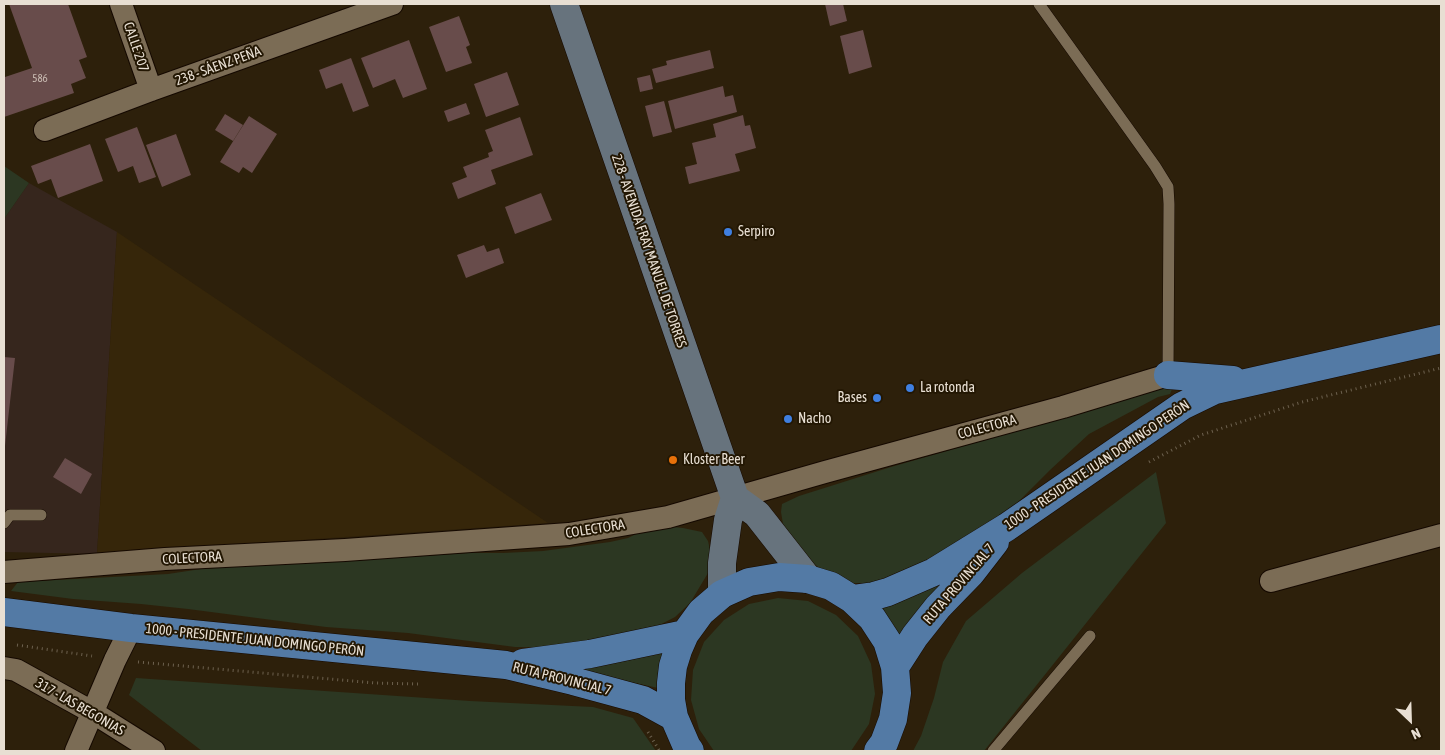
<!DOCTYPE html>
<meta charset="utf-8">
<style>
body{margin:0}
#map{position:relative;width:1445px;height:755px;overflow:hidden;background:#2d200b;font-family:"Asap Condensed",sans-serif}
canvas{display:block}
.frame{position:absolute;inset:0;border:5px solid #e8dfd3;pointer-events:none}
.north{position:absolute;left:1385px;top:695px;width:50px;height:50px;-webkit-text-stroke:4px #231703;paint-order:stroke;rotate:156deg;font-size:14px;font-weight:700;line-height:20px;text-align:center;color:#e8dfd3}
.north::after{content:'';display:block;margin:auto;width:18px;height:22px;background:#e8dfd3;clip-path:polygon(50% 0,100% 100%,50% 72%,0 100%)}
</style>
<div id="map">
<canvas width="1445" height="755"></canvas>
<div class="frame"></div>
<div class="north">N</div>
</div>
<script>
const ctx = document.querySelector('canvas').getContext('2d');
ctx.lineJoin = 'round';
function fill(path, color) {
  ctx.fillStyle = color;
  ctx.fill(path, 'evenodd');
}
function shape(rows) {
  const path = new Path2D();
  for (const r of rows) {
    path.moveTo(r[0], r[1]);
    for (let i = 2; i < r.length; i += 2) path.lineTo(r[i], r[i + 1]);
  }
  return path;
}
function trace(path, color, width, dash) {
  ctx.strokeStyle = color;
  ctx.lineWidth = width;
  ctx.lineCap = dash ? 'butt' : 'round';
  ctx.setLineDash(dash || []);
  ctx.stroke(path);
}
function drawText(font, color, halo, rows, align = 'center') {
  ctx.font = font + ' "Asap Condensed",sans-serif';
  ctx.lineWidth = 4;
  ctx.setLineDash([]);
  ctx.textBaseline = 'middle';
  ctx.strokeStyle = halo;
  ctx.fillStyle = color;
  for (const [text, x, y, turn = 0] of rows) {
    ctx.save();
    ctx.translate(x, y);
    ctx.rotate((+turn || 0) * Math.PI / 180);
    ctx.textAlign = isNaN(turn) ? turn : align;
    if (halo) ctx.strokeText(text, 0, 0);
    ctx.fillText(text, 0, 0);
    ctx.restore();
  }
}
const commercial = shape([
 [29,183,117,232,97,554,4,552,4,219]
]);
const built = shape([
 [117,232,548,523,97,554]
]);
const green = shape([
 [4,166,29,183,4,219],
 [1175,382,1170,394,1158,397,1089,434,1050,470,1013,507,959,544,880,583,852,583,834,579,809,560,795,545,783,524,781,512,782,504,799,496,891,467,1058,419],
 [1156,472,1166,523,984,751,913,751,921,736,934,698,943,662,966,621,1022,573],
 [664,526,683,528,702,532,708,541,711,554,708,573,690,603,675,617,646,632,571,647,515,647,408,633,326,627,188,609,141,604,73,599,11,591,18,582,168,574,201,569,285,563,332,562,468,553,503,553,543,551,610,542,628,538,642,531],
 [988,548,895,644,874,608],
 [778,598,808,601,836,615,858,636,871,664,875,694,869,724,851,751,714,751,699,729,691,700,693,670,704,642,724,620,749,604],
 [666,651,658,688,608,677,545,668],
 [136,678,470,701,593,707,633,718,656,751,202,751,129,695]
]);
const building = shape([
 [9,4,68,4,87,57,79,60,86,78,71,84,74,93,4,117,4,77,5,77,32,68],
 [825,4,843,4,847,21,830,26],
 [459,16,470,45,466,47,472,63,446,72,429,27],
 [863,30,872,67,849,74,840,36],
 [409,40,427,89,403,98,395,79,373,88,361,58],
 [710,50,714,68,656,83,652,69,667,65,666,61],
 [351,58,369,106,353,112,342,83,326,89,319,70],
 [507,72,519,105,486,117,474,84],
 [650,75,653,89,640,92,637,78],
 [723,86,725,97,733,95,737,112,675,129,668,101],
 [664,101,672,132,653,137,645,106],
 [466,103,470,114,448,122,444,111],
 [225,114,243,125,233,141,215,130],
 [743,115,745,126,750,125,756,148,735,154,740,171,689,184,685,167,697,164,692,143,716,137,713,124],
 [249,116,277,134,252,173,243,167,239,173,220,162],
 [520,117,533,155,491,170,496,184,458,199,452,183,467,177,463,167,489,157,488,153,493,151,485,130],
 [137,127,156,177,139,183,133,166,118,172,105,139],
 [176,134,191,175,162,187,146,145],
 [90,144,103,181,58,198,51,179,38,184,31,166],
 [541,193,552,220,515,234,505,207],
 [484,245,487,252,499,248,504,263,466,278,457,255],
 [4,357,15,358,5,446,4,446],
 [65,458,92,474,81,494,53,477]
]);
const path = shape([
 [1149,462,1201,435,1241,422,1302,402,1441,368],
 [17,645,92,656],
 [138,662,375,683,418,684],
 [648,732,659,750]
]);
const lane = shape([
 [1039,4,1155,166,1168,187,1169,204,1168,375],
 [4,523,10,515,41,515],
 [993,751,1090,636]
]);
const street = shape([
 [121,4,151,90],
 [45,130,151,90,392,4],
 [4,572,165,559,345,550,569,534,668,517,825,472,1063,407,1168,375],
 [1271,581,1441,535],
 [4,668,16,670,92,712,154,751],
 [76,751,115,660,131,628]
]);
const secondary = shape([
 [564,4,735,498,757,514,808,579],
 [722,594,722,563,728,520,735,498]
]);
const primary = shape([
 [1168,375,1233,380],
 [852,599,874,596,888,592,934,572,1007,527,1182,406,1215,390,1441,339],
 [4,612,131,628,506,665,573,681,643,700,674,717],
 [523,663,590,654,685,634],
 [895,667,915,636,938,607,971,573,995,542],
 [690,751,687,747,674,717,671,700,671,683,673,666,678,650,685,634,701,612,722,594,749,582,779,577,808,579,831,586,852,599,872,618,887,641,895,667,897,693,893,719,884,743,878,751]
]);
const markers = [
 [728,232,5,"#3f7fe0"],
 [910,388,5,"#3f7fe0"],
 [877,398,5,"#3f7fe0"],
 [788,419,5,"#3f7fe0"],
 [673,460,5,"#e8710a"]
];
const numberNames = [
 ["586",40,79]
];
const streetNames = [
 ["CALLE 207",136,47,71],
 ["238 - SÁENZ PEÑA",218,66,-20],
 ["228 - AVENIDA FRAY MANUEL DE TORRES",649,251,71],
 ["COLECTORA",987,427,-15],
 ["1000 - PRESIDENTE JUAN DOMINGO PERÓN",1097,465,-34],
 ["COLECTORA",595,529,-9],
 ["COLECTORA",192,558,-3],
 ["RUTA PROVINCIAL 7",959,584,-49],
 ["1000 - PRESIDENTE JUAN DOMINGO PERÓN",255,640,6],
 ["RUTA PROVINCIAL 7",562,679,14],
 ["317 - LAS BEGONIAS",80,707,30]
];
const poiNames = [
 ["Serpiro",738,232],
 ["La rotonda",920,388],
 ["Bases",867,398,"right"],
 ["Nacho",798,419],
 ["Kloster Beer",683,460]
];
fill(commercial, '#36261d');
fill(built, '#36260a');
fill(green, '#2c3722');
fill(building, '#684c4b');
trace(lane, '#150900', 12);
trace(street, '#150900', 24);
trace(secondary, '#150900', 29);
trace(primary, '#150900', 29);
trace(path, '#6d614f', 3, [1, 4]);
trace(lane, '#7b6c55', 11);
trace(street, '#7b6c55', 22);
trace(secondary, '#67737d', 28);
trace(primary, '#537aa5', 28);
for (const [x, y, r, color] of markers) {
  const dot = new Path2D();
  dot.arc(x, y, r, 0, 2 * Math.PI);
  ctx.fillStyle = color;
  ctx.fill(dot);
  trace(dot, '#231703', 2);
}
drawText('11px', '#c8bab1', null, numberNames);
drawText('14px', '#e8dfd3', '#231703', streetNames);
drawText('14px', '#e8dfd3', '#231703', poiNames, 'left');
</script>
